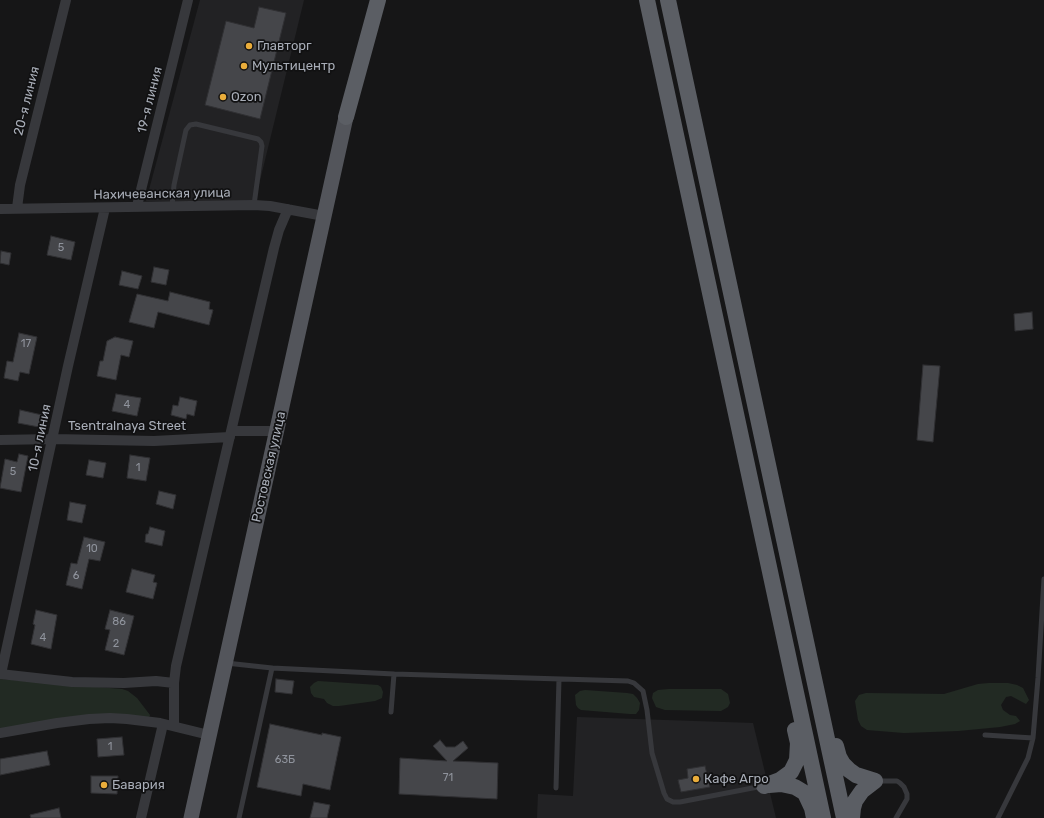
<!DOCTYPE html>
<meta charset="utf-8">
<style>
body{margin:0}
canvas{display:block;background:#161617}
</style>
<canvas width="1044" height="818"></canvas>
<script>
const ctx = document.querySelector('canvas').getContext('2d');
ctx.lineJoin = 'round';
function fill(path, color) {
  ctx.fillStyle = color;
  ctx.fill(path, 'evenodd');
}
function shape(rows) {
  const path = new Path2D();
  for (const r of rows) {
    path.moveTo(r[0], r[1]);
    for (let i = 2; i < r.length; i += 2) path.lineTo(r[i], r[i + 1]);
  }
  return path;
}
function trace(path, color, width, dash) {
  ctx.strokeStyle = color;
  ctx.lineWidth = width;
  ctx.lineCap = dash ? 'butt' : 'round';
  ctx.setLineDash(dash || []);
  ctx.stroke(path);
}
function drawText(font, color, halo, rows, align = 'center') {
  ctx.font = font + ' Rubik,sans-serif';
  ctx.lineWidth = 3.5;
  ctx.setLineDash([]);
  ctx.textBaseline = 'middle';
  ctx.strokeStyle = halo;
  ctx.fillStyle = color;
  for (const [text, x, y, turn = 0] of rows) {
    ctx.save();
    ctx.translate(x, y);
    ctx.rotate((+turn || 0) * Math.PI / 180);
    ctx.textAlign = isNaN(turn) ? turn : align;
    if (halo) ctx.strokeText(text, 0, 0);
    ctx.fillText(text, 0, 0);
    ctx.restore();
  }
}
const built = shape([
 [200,0,304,0,255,201,146,201],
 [577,717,753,723,776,818,537,818,538,794,573,796]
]);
const green = shape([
 [0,679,122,689,128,691,137,698,150,715,149,718,0,729],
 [318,681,378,685,381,687,383,692,382,698,375,701,339,706,333,706,327,703,324,699,314,697,311,693,310,687,314,683],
 [989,683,1008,683,1017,685,1023,688,1029,700,1026,704,1011,696,1006,697,1001,705,1003,710,1010,715,1016,716,1020,721,1015,724,1000,727,958,731,904,733,867,730,861,726,858,720,855,701,859,695,866,693,944,694,978,684],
 [669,689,721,689,728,694,730,703,728,707,721,711,665,710,656,707,652,698,653,693,658,690],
 [585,690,627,693,633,694,637,698,640,703,639,710,636,714,630,714,581,710,578,708,576,705,575,695,580,691]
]);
const building = shape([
 [259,7,286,13,260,119,205,105,226,21,254,28,259,7],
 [51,236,75,242,71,260,47,255,51,236],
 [1,251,11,253,9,265,0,263,1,251],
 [154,267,169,270,166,285,151,282,154,267],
 [122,271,142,276,138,289,119,285,122,271],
 [170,292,210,302,209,309,213,310,209,325,158,312,154,328,129,322,137,294,168,301,170,292],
 [1032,312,1033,329,1015,331,1014,314,1032,312],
 [19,333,37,337,29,374,20,372,18,381,4,378,7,361,13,362,19,333],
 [115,337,133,341,129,357,121,355,116,380,97,376,100,361,103,361,107,341,115,337],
 [923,365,940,366,933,442,917,440,923,365],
 [116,394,141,398,137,416,112,411,116,394],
 [180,397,197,401,194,416,187,414,186,419,171,415,173,405,178,406,180,397],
 [20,410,42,415,39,427,18,423,20,410],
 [19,454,28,456,21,492,0,488,5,459,17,462,19,454],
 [130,455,150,458,146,481,127,478,130,455],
 [89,460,106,463,103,478,86,475,89,460],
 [159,491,176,495,173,509,156,504,159,491],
 [70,502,86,505,82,523,67,520,70,502],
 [150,527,165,531,162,546,145,542,146,534,148,534,150,527],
 [84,537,105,542,100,561,89,559,82,589,66,585,71,563,77,564,84,537],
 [132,569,155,575,153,582,157,583,153,599,126,592,132,569],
 [36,610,57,615,51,649,31,644,35,625,33,624,36,610],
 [110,610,134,616,124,655,105,650,110,630,105,629,110,610],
 [276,679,294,681,292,694,275,692,276,679],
 [270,724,322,735,322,733,341,737,330,790,303,784,301,796,257,787,270,724],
 [122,737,124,755,98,757,97,739,122,737],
 [440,740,446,747,455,747,463,741,468,748,453,761,498,763,497,799,399,794,400,758,447,761,433,746,440,740],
 [47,751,50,765,0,775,0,759,47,751],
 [705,766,710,787,681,792,678,780,688,778,687,769,705,766],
 [91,776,118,776,117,794,91,793,91,776],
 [314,802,330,805,327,818,310,818,314,802],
 [59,808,61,818,31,818,30,815,59,808]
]);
const service = shape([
 [172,206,174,185,186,130,190,125,196,124,258,139,261,142,262,146,254,205],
 [226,663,272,668,394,674,628,681,634,683,643,691,647,710,652,753,664,793,667,799,673,802,680,802,763,786],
 [391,712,394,674],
 [985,735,1033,738],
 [876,781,897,781,900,783,904,787,907,794,907,799,896,818],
 [556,788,559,679],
 [239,818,272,668],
 [998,818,1028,758,1033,738,1038,678,1044,579]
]);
const minor = shape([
 [137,206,188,0],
 [17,208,20,185,66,0],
 [0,209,254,205,270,206,324,216],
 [232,431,277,431],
 [0,440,53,439,154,441,230,437],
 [0,674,72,682,124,683,156,681,174,683],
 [1,674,68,366,105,208],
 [174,726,174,683,176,666,274,248,279,230,288,209],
 [0,733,57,723,89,719,110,718,127,719,160,723,209,735],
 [141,818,163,724]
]);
const primary = shape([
 [191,818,346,117]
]);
const trunk = shape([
 [647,0,823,818],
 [668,0,844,818],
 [346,117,378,0],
 [836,746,839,757,843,764,849,770,856,775,875,781],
 [769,785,781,784,795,787,805,793,812,808,814,818],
 [764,786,780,780,791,772,797,760,798,743,795,730],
 [852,818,853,808,855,801,862,791,875,781]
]);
const markers = [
 [249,46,4,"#eaad3b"],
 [244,66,4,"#eaad3b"],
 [223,97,4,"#eaad3b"],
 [696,779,4,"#eaad3b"],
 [104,785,4,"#eaad3b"]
];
const numberNames = [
 ["5",61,248],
 ["17",26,344],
 ["4",127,405],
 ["1",138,468],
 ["5",13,472],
 ["10",92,549],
 ["6",76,576],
 ["86",119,622],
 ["4",43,638],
 ["2",116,644],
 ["1",110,747],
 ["63Б",285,760],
 ["71",448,778]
];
const poiNames = [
 ["Главторг",257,46],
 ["Мультицентр",252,66],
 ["Ozon",231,97],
 ["Кафе Агро",704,779],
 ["Бавария",112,785]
];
const streetNames = [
 ["19-я линия",150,100,-76],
 ["20-я линия",27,101,-76],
 ["Нахичеванская улица",162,194,-1],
 ["Tsentralnaya Street",127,426],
 ["10-я линия",40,438,-78],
 ["Ростовская улица",269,467,-77]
];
fill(built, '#222224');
fill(green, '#222a23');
fill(building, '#45464a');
trace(building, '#303033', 1);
trace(service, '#37383c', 5);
trace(minor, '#37383c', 10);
trace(primary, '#53555b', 15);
trace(trunk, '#5b5e64', 16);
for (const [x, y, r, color] of markers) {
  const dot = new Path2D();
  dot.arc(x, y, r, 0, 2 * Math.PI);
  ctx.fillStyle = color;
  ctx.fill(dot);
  trace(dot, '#111112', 1.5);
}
drawText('11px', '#8f939c', null, numberNames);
drawText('13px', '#a8adb7', '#111112', poiNames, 'left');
drawText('13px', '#a8adb7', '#111112', streetNames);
</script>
